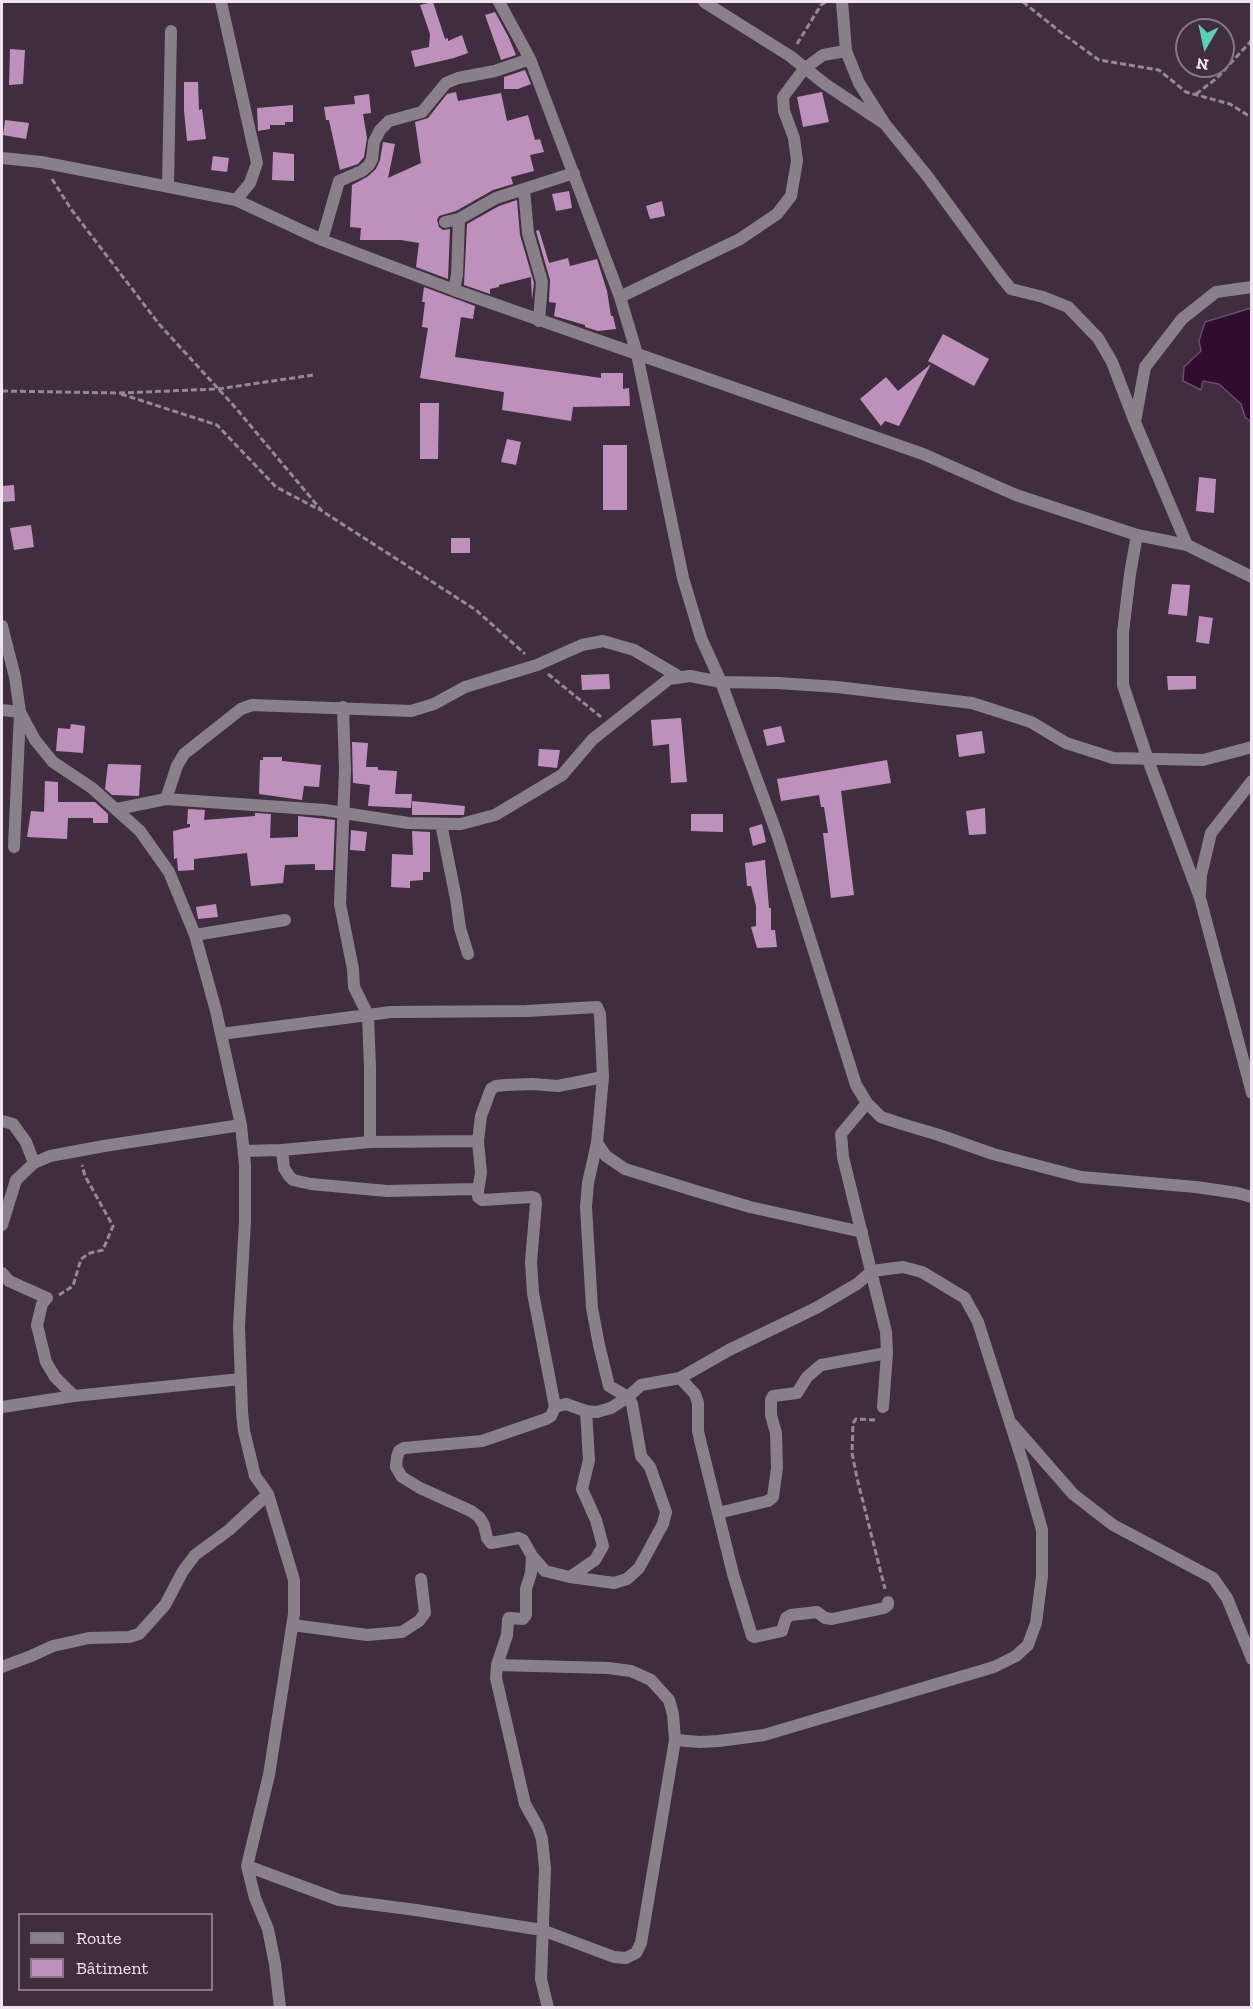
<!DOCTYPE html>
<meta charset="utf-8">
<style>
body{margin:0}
#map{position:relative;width:1253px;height:2009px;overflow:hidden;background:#402e40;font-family:"Zilla Slab",serif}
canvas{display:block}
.frame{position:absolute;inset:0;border:3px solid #efe4ef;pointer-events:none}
.legend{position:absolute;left:18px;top:1913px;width:195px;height:78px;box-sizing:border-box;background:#402e40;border:2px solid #867786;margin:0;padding:8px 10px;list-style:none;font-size:18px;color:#efe4ef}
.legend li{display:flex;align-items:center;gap:12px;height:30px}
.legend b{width:30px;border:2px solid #867786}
.north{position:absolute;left:1175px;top:18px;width:60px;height:60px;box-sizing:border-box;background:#402e40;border:2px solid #867786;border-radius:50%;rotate:189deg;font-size:16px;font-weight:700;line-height:24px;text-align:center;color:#efe4ef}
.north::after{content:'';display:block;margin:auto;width:21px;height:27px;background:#5eceb7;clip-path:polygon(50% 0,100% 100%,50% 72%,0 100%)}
</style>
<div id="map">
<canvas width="1253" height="2009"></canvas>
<div class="frame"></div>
<ul class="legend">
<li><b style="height:8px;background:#898089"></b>Route</li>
<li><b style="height:16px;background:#bd91bb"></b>Bâtiment</li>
</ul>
<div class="north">N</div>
</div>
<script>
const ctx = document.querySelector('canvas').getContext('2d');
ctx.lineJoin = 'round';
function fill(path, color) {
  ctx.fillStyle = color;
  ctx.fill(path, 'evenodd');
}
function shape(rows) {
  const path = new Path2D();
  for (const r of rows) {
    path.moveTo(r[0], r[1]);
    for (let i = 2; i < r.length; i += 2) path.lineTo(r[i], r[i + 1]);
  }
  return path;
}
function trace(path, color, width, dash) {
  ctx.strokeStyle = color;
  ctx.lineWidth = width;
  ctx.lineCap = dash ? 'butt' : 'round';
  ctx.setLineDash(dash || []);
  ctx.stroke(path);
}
const water = shape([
 [1251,308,1252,308,1251,422,1245,417,1241,404,1219,384,1203,381,1201,390,1183,381,1184,367,1201,351,1199,341,1205,322,1251,308]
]);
const building = shape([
 [433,2,445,39,448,38,448,41,462,35,468,53,454,58,415,67,411,51,429,47,430,34,420,5],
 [495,12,509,38,516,55,501,60,485,15],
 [10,49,25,50,23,84,9,85],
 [525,70,531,84,518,89,504,89,504,77],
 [184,82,198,82,199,110,202,109,206,139,187,141,184,111],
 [456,92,458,101,501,93,507,121,528,115,535,140,540,139,544,152,530,155,534,171,511,177,513,184,493,190,456,211,439,216,437,220,439,227,443,230,450,229,448,279,416,267,419,243,401,240,360,240,361,228,350,227,352,185,367,177,376,169,380,160,383,142,395,144,388,178,421,163,415,122,428,118,447,94],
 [822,92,829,122,803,127,797,97],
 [369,94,371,113,363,114,367,138,364,157,358,164,340,170,329,120,326,120,324,107,355,104,354,96],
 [293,105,293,122,285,122,285,125,270,125,270,129,258,131,257,108],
 [5,120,29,123,26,139,3,135],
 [273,152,294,154,294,181,272,180],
 [213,156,229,158,227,172,211,170],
 [569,191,572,208,556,211,552,194],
 [517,200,520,235,534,283,532,300,531,277,499,285,499,287,490,289,490,294,464,285,467,224,499,206],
 [662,201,665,216,650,219,646,206],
 [539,230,549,263,568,258,570,266,597,259,607,291,611,316,613,316,616,329,598,331,585,327,585,325,554,316,556,303,549,302,550,280,536,231],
 [424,287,475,306,473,319,461,317,455,357,601,378,601,373,623,373,623,389,629,388,630,406,573,407,571,421,502,410,504,392,420,378,428,328,422,327,425,302,422,302],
 [943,334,989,359,974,386,928,361],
 [931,364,899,426,885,421,881,426,860,399,886,377,898,391],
 [420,403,439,403,438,459,420,459],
 [507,439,521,442,516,465,501,462],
 [603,445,627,445,627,510,603,510],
 [1199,477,1216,479,1214,513,1196,511],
 [14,485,15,501,2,502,2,486],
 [31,525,34,547,14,550,10,528],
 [451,538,470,538,470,553,451,553],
 [1172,584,1190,585,1187,616,1168,614],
 [1199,616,1213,618,1209,644,1196,642],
 [609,674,610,689,582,690,581,675],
 [1167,676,1196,676,1196,689,1168,690],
 [681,718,687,782,671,783,669,744,653,746,651,720],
 [71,724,85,726,83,753,56,751,58,728,70,729],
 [781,726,785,742,767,746,763,730],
 [982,731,985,753,959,757,956,735],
 [352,742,368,743,366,767,378,767,378,770,397,771,395,794,412,794,411,808,368,806,370,785,353,783],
 [539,749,560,750,557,768,538,766],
 [263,757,282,757,282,761,321,765,319,787,304,786,302,800,259,794,260,760,263,760],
 [887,760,891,783,841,791,854,895,831,898,823,833,828,833,824,807,821,807,819,795,781,801,777,779],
 [108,764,141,765,139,796,112,795,105,789],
 [45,781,58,782,58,802,95,802,108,814,108,823,93,823,93,818,68,818,67,839,27,837,31,811,44,812],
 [412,801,465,806,464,815,412,815],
 [985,808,986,834,969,835,966,811],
 [188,809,205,810,204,820,255,816,255,813,271,814,270,838,298,837,298,816,335,820,333,870,315,870,315,864,285,865,283,883,251,886,247,853,194,859,194,870,178,871,177,858,174,859,173,831,190,827,190,824,187,824],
 [691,814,723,814,723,832,691,831],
 [762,824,766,842,753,846,749,828],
 [351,830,367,832,365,851,350,850],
 [412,831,430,832,430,872,423,872,423,880,410,881,410,888,391,887,392,854,413,855],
 [765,860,769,908,771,908,771,930,775,930,777,947,757,948,751,927,756,926,756,906,751,886,747,886,745,863],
 [216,904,218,917,198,919,196,907]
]);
const path = shape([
 [1023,2,1063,34,1099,60,1159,70,1186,92,1230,104,1252,118],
 [797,44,821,5,826,2],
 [1196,94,1217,78,1252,40],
 [52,179,71,209,159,324,234,406,322,511,476,610,525,654],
 [2,391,119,393,218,389,313,375],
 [121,394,217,425,276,487,320,510],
 [548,674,601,717],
 [59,1295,73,1286,81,1259,90,1253,103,1250,113,1226,85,1176,82,1165],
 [875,1420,856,1419,853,1423,852,1453,857,1478,885,1589]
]);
const minor = shape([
 [221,2,257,163,250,183,236,200],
 [499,2,530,59,620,297,637,354,683,578,701,638,721,682,778,837,856,1085,867,1103,881,1117,902,1124,939,1135,993,1154,1081,1177,1196,1187,1237,1193,1252,1197],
 [704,2,790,56,825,84,882,122],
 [842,2,846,51,859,83,885,124,928,177,1002,278,1011,289,1043,297,1068,307,1098,338,1112,362,1135,422],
 [2,158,41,162,236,200,322,240,454,290,923,454,1016,495,1137,535,1187,545,1252,577],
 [168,185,171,31],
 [524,189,528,233,542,282,539,321],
 [445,222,459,219,496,198,574,173],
 [322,240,339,181,362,171,369,165,372,159,374,142,380,130,389,121,422,112,446,83,458,78,495,71,530,59],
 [454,290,457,275,459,219],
 [620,297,740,239,777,214,791,196,797,161,794,138,784,111,783,97,804,69,823,55,846,51],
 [1137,535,1130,574,1123,632,1123,685,1148,760,1200,898,1252,1093],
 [1187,545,1135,422,1145,367,1182,319,1216,292,1252,287],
 [2,626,15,677,20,712,35,740,53,762,92,788,140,831,169,872,195,935,216,1011,241,1125,245,1165,245,1221,239,1327,242,1412,244,1431,255,1476,268,1494,229,1530,195,1555,183,1571,165,1605,139,1634,129,1637,89,1638,53,1646,31,1656,2,1667],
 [343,707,345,770,340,904,353,969,354,987,368,1015,370,1068,370,1142],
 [2,710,20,712,14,847],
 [166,799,177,766,184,754,241,709,252,705,411,711,434,704,465,687,537,665,582,645,603,641,634,650,678,676],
 [117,809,166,799,325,810,408,823,461,824,495,815,562,775,593,739,669,679,690,676,721,682,778,683,837,687,972,703,1031,722,1066,743,1113,758,1203,760,1252,747],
 [441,824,456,899,460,928,468,954],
 [1200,894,1201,875,1211,833,1252,781],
 [195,935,285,920],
 [221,1034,391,1012,527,1011,597,1007,600,1014,603,1077,597,1143,606,1156,625,1169,699,1192,750,1207,862,1232],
 [2,1121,13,1124,26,1142,34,1163],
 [597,1143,588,1183,586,1207,592,1308,599,1345,609,1386,628,1397,632,1404,641,1456,650,1467,666,1512,663,1524,639,1568,627,1579,614,1583,570,1577,545,1571,532,1556,523,1540,519,1538,491,1543,487,1538,484,1525,479,1517,471,1511,420,1488,402,1477,396,1467,397,1457,399,1451,404,1448,482,1441,546,1419,551,1416,555,1407,566,1404,586,1411,597,1412,611,1408,628,1397,641,1385,680,1378,695,1394,698,1403,698,1431,700,1440,733,1574,752,1636,755,1637,782,1631,786,1618,791,1615,817,1612,825,1618,832,1619,884,1608,888,1605,888,1602],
 [282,1150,370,1142,478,1141],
 [244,1151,282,1150,284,1168,289,1176,293,1180,311,1184,387,1191,474,1189,478,1191,478,1197,482,1200,532,1197,535,1198,536,1203,531,1262,533,1293,555,1407],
 [478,1191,481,1173,478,1141,481,1116,491,1089,496,1086,505,1085,532,1084,558,1086,603,1077],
 [2,1225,16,1180,34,1163,50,1156,104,1146,241,1125],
 [2,1273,9,1281,47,1298,42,1304,37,1325,46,1362,55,1377,74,1396],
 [2,1407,74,1396,241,1379],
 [883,1407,887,1353],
 [1012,1424,1073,1494,1113,1525,1213,1578,1227,1598,1252,1659],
 [268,1494,294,1580,294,1614,269,1775,247,1866,339,1900,416,1910,542,1930,614,1957,626,1958,636,1953,641,1943,675,1740,673,1714,669,1700,651,1680,631,1671,608,1668,497,1665],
 [718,1513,768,1501,773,1497,777,1468,776,1433,771,1415,771,1400,773,1396,797,1393,807,1377,821,1365,887,1353,886,1332,843,1157,841,1134,867,1103],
 [532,1556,531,1573,526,1589,526,1615,523,1619,509,1618,508,1620,507,1635,497,1665,496,1678,525,1804,538,1827,542,1839,545,1868,541,1979,548,2008],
 [570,1577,595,1560,603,1546,596,1520,582,1489,589,1460,586,1411],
 [293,1625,367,1635,402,1632,419,1621,425,1613,421,1579],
 [675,1740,700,1742,719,1741,764,1735,994,1667,1016,1656,1028,1645,1036,1623,1042,1576,1042,1530,1023,1463,978,1322,965,1298,922,1272,903,1267,872,1271,857,1284,816,1308,729,1350,680,1378],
 [247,1866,255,1898,268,1929,275,1964,280,2008]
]);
fill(water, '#300c30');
trace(water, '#694d69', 1.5);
fill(building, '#bd91bb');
trace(path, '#968896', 3, [6, 3]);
trace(minor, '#898089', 12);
</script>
